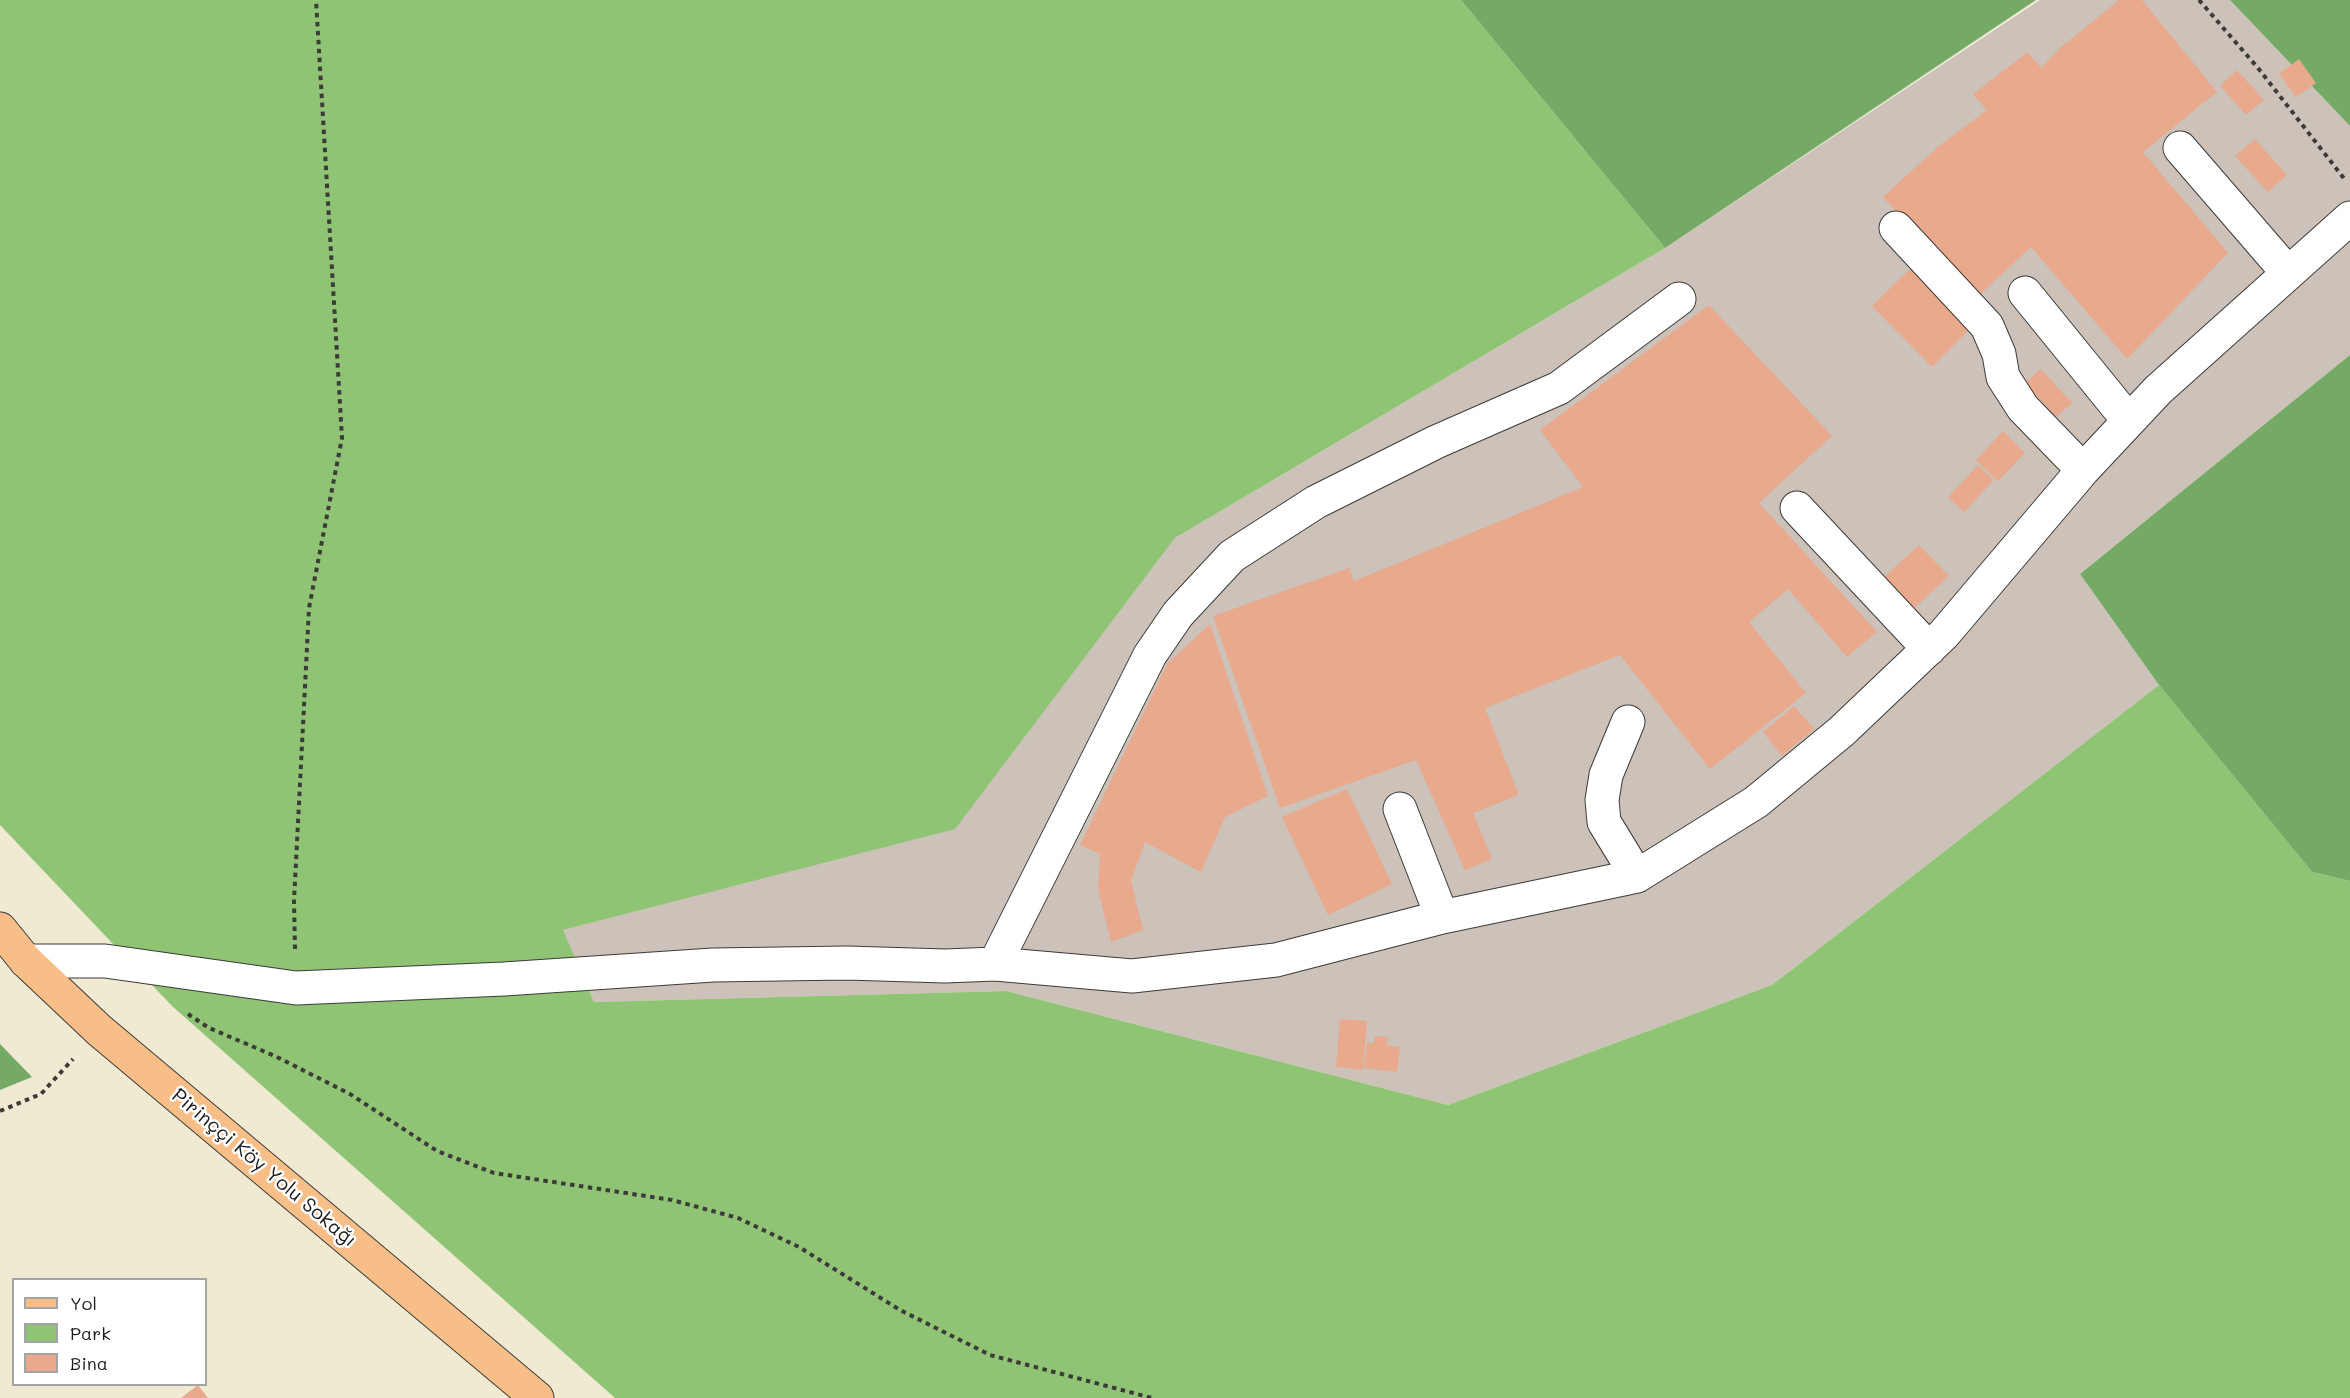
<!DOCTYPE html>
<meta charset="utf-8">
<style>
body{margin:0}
#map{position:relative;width:2350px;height:1398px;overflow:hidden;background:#f1ead3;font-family:Mali,sans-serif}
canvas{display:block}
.legend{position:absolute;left:12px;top:1278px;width:195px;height:108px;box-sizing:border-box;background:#fff;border:2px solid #a4a4a4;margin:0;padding:8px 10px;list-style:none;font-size:18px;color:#1c1c1c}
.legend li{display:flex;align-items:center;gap:12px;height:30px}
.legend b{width:30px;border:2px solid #a4a4a4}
</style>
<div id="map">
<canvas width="2350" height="1398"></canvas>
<ul class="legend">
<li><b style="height:8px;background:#f7be88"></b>Yol</li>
<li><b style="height:16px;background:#90c475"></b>Park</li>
<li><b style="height:16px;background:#e8a98d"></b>Bina</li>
</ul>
</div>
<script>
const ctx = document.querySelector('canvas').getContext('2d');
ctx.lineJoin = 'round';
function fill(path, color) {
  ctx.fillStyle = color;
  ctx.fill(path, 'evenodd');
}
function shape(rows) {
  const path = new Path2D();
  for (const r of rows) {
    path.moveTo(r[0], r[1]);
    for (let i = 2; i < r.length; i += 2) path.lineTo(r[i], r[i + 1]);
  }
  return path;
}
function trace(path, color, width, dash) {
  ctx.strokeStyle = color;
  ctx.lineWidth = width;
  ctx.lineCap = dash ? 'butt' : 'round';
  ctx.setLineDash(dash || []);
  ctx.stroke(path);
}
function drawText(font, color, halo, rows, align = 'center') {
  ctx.font = font + ' Mali,sans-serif';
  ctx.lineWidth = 5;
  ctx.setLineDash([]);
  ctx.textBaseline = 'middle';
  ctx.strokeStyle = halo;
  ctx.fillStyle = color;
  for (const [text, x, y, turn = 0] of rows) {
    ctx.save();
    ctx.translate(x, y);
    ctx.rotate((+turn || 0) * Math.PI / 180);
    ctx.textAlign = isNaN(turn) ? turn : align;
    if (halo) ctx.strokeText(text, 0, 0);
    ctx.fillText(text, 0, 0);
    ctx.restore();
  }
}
const industrial = shape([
 [2040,0,2230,0,2350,126,2350,355,2080,574,2159,685,1772,985,1448,1105,1006,991,594,1002,562,930,955,828,1175,538,1665,248]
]);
const green = shape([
 [0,0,1461,0,1665,248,1175,538,955,829,563,930,594,1002,1006,991,1448,1105,1772,985,2159,685,2312,872,2350,881,2350,1398,615,1398,172,1006,0,825]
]);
const forest = shape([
 [1461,0,2036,0,1665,248],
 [2230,0,2350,0,2350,126],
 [2350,355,2350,881,2312,872,2159,685,2080,574],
 [0,1044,32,1077,0,1090]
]);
const building = shape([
 [2119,0,2142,0,2217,92,2143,152,2228,253,2127,359,2031,247,1976,298,1883,197,1939,146,1987,110,1973,94,2028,52,2041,68,2060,48],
 [2299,59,2316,83,2296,97,2279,74],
 [2237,70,2264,100,2246,115,2220,86],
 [2255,139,2287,175,2268,192,2235,156],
 [1911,268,1971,328,1932,367,1872,306],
 [1709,305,1832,436,1759,503,1877,632,1847,657,1788,589,1749,622,1806,693,1710,769,1620,655,1485,708,1519,795,1473,813,1492,859,1465,870,1416,760,1280,808,1213,616,1349,568,1354,581,1583,487,1540,430],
 [2041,369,2072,403,2056,417,2025,383],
 [2003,431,2025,453,1998,481,1976,460],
 [1978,465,1994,480,1964,512,1948,497],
 [1919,545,1949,576,1912,610,1883,578],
 [1210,624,1268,796,1225,817,1201,872,1145,842,1131,881,1143,930,1111,942,1098,889,1100,854,1080,845,1167,664],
 [1794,706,1814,729,1782,756,1763,732],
 [1347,789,1392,884,1328,915,1282,817],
 [1340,1019,1367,1021,1363,1070,1336,1067],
 [1375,1036,1388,1037,1387,1045,1400,1047,1397,1072,1364,1068,1367,1043,1374,1043],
 [198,1385,208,1398,181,1398]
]);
const path = shape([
 [2199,0,2258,68,2346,181],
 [295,949,294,901,309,608,342,438,316,0],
 [188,1014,209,1028,275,1056,350,1094,437,1151,494,1173,672,1200,738,1218,799,1247,900,1310,990,1355,1152,1398],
 [0,1111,41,1094,73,1059]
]);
const minor = shape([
 [2180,148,2288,273],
 [1896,228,1987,326,1999,354,2003,377,2023,408,2083,470],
 [2025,293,2129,421],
 [1797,508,1929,649],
 [1628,722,1606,775,1602,800,1604,822,1637,876],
 [1400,809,1442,917],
 [26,961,105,961,296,988,504,979,713,965,847,963,945,966,995,964,1132,976,1276,960,1442,917,1637,876,1756,802,1842,731,1944,634,2083,470,2158,390,2350,218],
 [995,964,1150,655,1178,614,1232,556,1316,502,1436,442,1559,388,1679,299]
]);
const major = shape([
 [0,929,26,961,99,1030,537,1398]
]);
const streetNames = [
 ["Pirinççi Köy Yolu Sokağı",264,1168,40]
];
fill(industrial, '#ccc2b9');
fill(green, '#90c475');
fill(forest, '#74aa66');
fill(building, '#e8a98d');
trace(minor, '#3c3b37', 35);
trace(major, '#3c3b37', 35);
trace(path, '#3c3b37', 4, [4.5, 4.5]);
trace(minor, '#fff', 33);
trace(major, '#f7be88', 33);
drawText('20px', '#1c1c1c', '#fff', streetNames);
</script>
